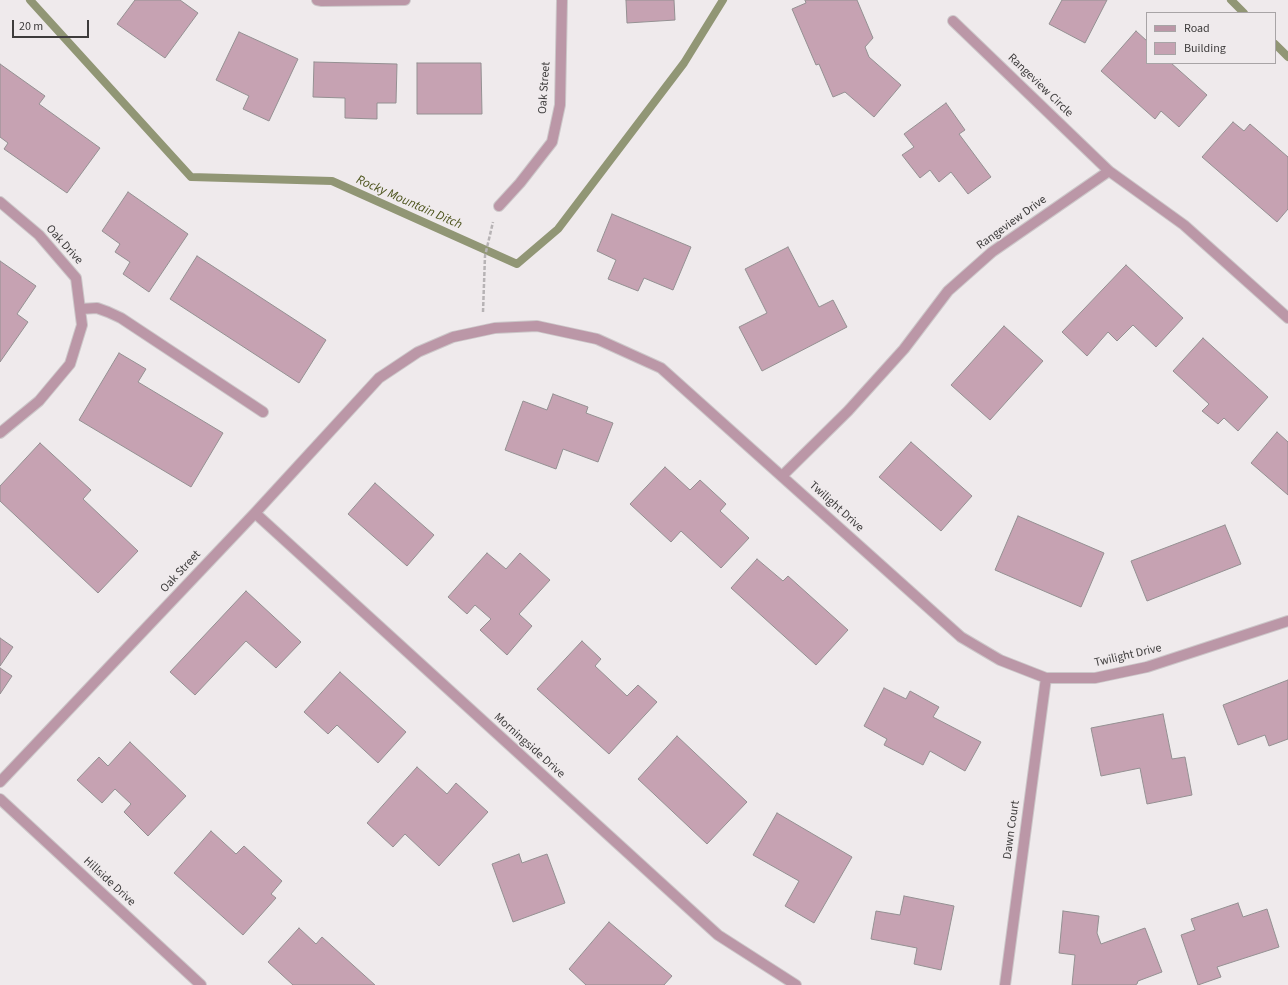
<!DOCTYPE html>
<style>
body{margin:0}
#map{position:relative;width:1288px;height:985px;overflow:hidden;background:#efeaec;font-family:"Source Sans 3",sans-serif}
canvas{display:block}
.legend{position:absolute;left:1146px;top:12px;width:130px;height:52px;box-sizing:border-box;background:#efeaec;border:1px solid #a8a4a6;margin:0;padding:5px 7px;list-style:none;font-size:12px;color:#3e3c3c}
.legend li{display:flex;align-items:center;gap:8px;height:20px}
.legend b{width:20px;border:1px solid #a8a4a6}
.scale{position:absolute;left:12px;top:20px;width:77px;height:18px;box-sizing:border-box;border:2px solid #3e3c3c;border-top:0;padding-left:5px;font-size:12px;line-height:14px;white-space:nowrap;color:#3e3c3c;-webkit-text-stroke:3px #efeaec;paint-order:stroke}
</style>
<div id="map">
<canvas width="1288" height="985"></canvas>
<ul class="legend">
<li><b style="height:5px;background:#bb97a7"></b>Road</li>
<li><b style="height:11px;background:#c6a2b2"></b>Building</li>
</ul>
<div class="scale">20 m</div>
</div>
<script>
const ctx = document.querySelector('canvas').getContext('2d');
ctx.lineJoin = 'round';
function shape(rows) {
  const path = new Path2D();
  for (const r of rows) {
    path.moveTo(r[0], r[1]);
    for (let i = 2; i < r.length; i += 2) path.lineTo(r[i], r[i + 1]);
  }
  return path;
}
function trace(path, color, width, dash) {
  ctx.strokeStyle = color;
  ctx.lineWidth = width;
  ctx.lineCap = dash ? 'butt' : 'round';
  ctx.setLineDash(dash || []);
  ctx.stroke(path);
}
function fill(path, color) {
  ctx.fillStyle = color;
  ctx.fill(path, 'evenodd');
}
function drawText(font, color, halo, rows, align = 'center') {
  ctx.font = font + ' "Source Sans 3",sans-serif';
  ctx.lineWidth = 3;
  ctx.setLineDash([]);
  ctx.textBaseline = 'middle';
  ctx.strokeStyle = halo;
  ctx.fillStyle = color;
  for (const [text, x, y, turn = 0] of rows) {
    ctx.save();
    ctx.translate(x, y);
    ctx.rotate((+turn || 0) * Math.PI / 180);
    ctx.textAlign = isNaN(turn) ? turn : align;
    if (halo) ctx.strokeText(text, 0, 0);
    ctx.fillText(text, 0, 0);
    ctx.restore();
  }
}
const stream = shape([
 [30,0,191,177,332,181,517,264,558,229,684,63,723,0],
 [1231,0,1244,13],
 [1275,44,1288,57]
]);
const building = shape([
 [135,0,180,0,198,13,165,58,117,24,135,0],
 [626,0,674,0,675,20,627,23,626,0],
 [805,0,857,0,873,38,865,47,869,57,901,85,874,117,845,92,833,97,819,64,816,65,792,9,806,3,805,0],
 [1062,0,1107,0,1085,43,1049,24,1062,0],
 [1136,31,1147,41,1147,63,1171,63,1207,95,1179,127,1161,111,1155,119,1101,71,1136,31],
 [239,32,298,59,269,121,243,109,249,96,216,80,239,32],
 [314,62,397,64,396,103,377,103,377,119,345,118,345,98,313,97,314,62],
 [417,63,481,63,482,114,417,114,417,63],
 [0,64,45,96,39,104,100,148,67,193,4,149,8,143,0,137,0,64],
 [946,103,965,130,959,134,991,177,968,194,951,172,939,182,930,170,920,178,902,155,914,147,904,134,946,103],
 [1233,122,1244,131,1250,124,1288,157,1288,209,1277,222,1202,157,1233,122],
 [128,192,188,234,149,292,123,274,130,262,115,252,120,244,102,231,128,192],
 [612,214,691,247,673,290,644,278,638,291,608,279,616,260,597,251,612,214],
 [788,247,819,307,833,300,847,327,762,371,739,327,767,313,745,269,788,247],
 [197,256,326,340,299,383,170,299,197,256],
 [0,261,36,286,17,314,28,322,0,362,0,261],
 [1126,265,1183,318,1156,347,1133,325,1117,341,1108,332,1087,356,1062,332,1126,265],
 [1004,326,1043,361,990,420,951,385,1004,326],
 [1203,338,1268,397,1238,431,1224,418,1218,424,1202,411,1209,404,1173,371,1203,338],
 [119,353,146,369,138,382,223,433,191,487,79,420,119,353],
 [553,394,588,407,586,413,613,423,598,462,563,449,556,469,505,450,523,401,547,410,553,394],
 [1277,432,1288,442,1288,495,1251,463,1277,432],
 [911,442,972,496,941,531,879,477,911,442],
 [40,443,91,490,83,499,138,551,98,593,0,501,0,486,40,443],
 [665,467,690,490,700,480,726,504,720,511,749,538,721,568,681,531,671,542,630,504,665,467],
 [375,483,434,535,407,566,348,514,375,483],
 [1018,516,1104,553,1081,607,995,570,1018,516],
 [1225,525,1241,564,1147,601,1131,561,1225,525],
 [487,553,506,569,520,553,550,580,519,614,532,626,507,655,480,630,491,619,475,605,467,614,448,597,487,553],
 [757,559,783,581,788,576,848,630,816,665,731,588,757,559],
 [246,591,301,642,276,668,246,641,195,695,170,672,246,591],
 [0,638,13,647,0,666,0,638],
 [582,641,601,659,595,666,627,696,638,685,657,702,609,754,537,689,582,641],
 [0,668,12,676,0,694,0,668],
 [340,672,406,732,378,763,337,725,328,734,304,712,340,672],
 [1288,680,1288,739,1269,746,1265,735,1238,745,1223,705,1288,680],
 [884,688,906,699,910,691,939,707,933,717,981,742,965,771,930,751,923,765,884,745,887,739,864,726,884,688],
 [1163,714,1172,759,1185,757,1192,795,1147,804,1140,768,1101,776,1091,728,1163,714],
 [677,736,747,802,707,844,638,779,677,736],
 [130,742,186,796,148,836,124,812,131,804,115,789,102,803,77,780,99,757,108,766,130,742],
 [417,767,447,794,456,783,488,812,439,866,405,834,393,847,367,823,417,767],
 [777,813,852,857,814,923,785,906,799,881,753,855,777,813],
 [211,831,236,854,244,846,282,881,271,894,276,898,243,935,174,873,211,831],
 [519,854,522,863,547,854,565,903,513,922,492,864,519,854],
 [904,896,954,906,941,970,914,964,917,948,871,939,876,911,900,915,904,896],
 [1238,903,1243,917,1267,909,1279,947,1217,967,1221,977,1198,985,1181,935,1195,930,1191,919,1238,903],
 [1063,911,1099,916,1097,933,1101,944,1145,928,1162,972,1138,981,1137,984,1135,985,1072,985,1075,955,1059,953,1063,911],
 [609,922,672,976,664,985,586,985,569,969,609,922],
 [299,928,316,944,322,937,375,985,293,985,268,962,299,928]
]);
const path = shape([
 [483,312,485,256,493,222]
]);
const minor = shape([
 [317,0,322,1,405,0],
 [953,21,1109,171,1184,225,1288,318],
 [0,202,39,235,76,278,82,325,70,364,39,401,0,433],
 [499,206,520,183,552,142,560,105,562,0],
 [80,309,97,308,108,312,121,318,263,412],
 [782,476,848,411,904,349,948,291,992,252,1109,171],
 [255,513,718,935,796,985],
 [0,782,255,513,379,378,418,352,453,337,495,328,537,326,597,339,661,368,961,637,1000,660,1046,678,1095,678,1147,667,1288,621],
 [0,799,201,985],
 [1005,985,1046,678]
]);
const streetNames = [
 ["Rangeview Circle",1040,86,44],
 ["Oak Street",545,88,-86],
 ["Rangeview Drive",1012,223,-36],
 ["Oak Drive",64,245,48],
 ["Twilight Drive",836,507,42],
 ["Oak Street",181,572,-47],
 ["Twilight Drive",1128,656,-13],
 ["Morningside Drive",529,746,42],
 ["Dawn Court",1012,830,-82],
 ["Hillside Drive",109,882,43]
];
const waterNames = [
 ["Rocky Mountain Ditch",409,203,24]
];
trace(stream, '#919675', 8);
fill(building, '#c6a2b2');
trace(building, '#949092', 1);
trace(minor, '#ccc7c9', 12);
trace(path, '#b7b3b5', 2.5, [4, 2]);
trace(minor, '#bb97a7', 10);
drawText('12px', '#3e3c3c', '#efeaec', streetNames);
drawText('italic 13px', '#4d541d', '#efeaec', waterNames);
</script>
